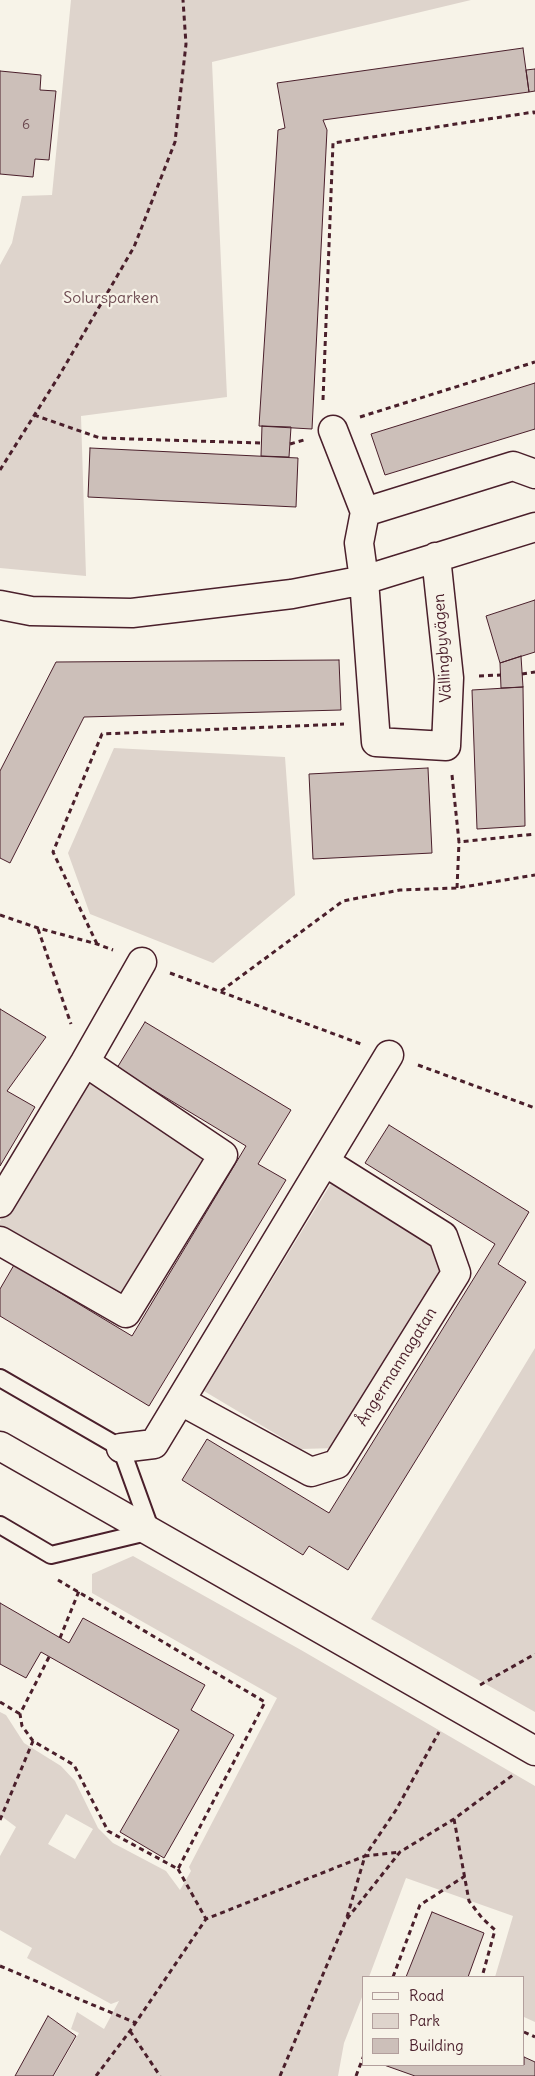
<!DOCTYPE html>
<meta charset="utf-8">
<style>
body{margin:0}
#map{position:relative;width:535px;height:2076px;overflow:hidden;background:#f7f3e8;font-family:Delius,sans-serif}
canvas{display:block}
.legend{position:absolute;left:362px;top:1976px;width:162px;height:90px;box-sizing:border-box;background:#f7f3e8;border:1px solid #b29e9c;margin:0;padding:6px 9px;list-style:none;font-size:15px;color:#4a1f2b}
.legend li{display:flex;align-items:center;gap:10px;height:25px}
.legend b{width:25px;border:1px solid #b29e9c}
</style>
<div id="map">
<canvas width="535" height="2076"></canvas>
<ul class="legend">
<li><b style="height:6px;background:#f7f3e8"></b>Road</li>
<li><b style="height:14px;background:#ded4cc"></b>Park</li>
<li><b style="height:14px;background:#ccbfb9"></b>Building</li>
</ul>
</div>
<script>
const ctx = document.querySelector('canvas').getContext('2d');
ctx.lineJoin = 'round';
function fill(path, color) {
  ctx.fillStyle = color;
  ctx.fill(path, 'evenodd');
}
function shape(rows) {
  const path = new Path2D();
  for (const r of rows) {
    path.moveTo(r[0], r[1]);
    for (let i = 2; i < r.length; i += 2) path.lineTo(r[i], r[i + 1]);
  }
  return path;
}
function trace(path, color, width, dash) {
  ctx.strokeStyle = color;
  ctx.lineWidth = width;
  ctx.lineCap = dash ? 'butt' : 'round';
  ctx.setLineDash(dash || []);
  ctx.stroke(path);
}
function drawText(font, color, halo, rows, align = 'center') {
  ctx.font = font + ' Delius,sans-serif';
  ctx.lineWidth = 4.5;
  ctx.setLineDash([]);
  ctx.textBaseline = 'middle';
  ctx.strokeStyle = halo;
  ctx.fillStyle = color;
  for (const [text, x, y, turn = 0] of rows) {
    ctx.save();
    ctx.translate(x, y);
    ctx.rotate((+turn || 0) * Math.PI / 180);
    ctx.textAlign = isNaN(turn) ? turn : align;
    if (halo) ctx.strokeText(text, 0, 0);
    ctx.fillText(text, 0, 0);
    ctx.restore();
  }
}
const green = shape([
 [71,0,471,0,212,62,227,397,81,416,86,576,0,568,0,265,12,243,22,196,52,195],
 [114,748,285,757,295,895,213,963,90,914,68,853],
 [87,1075,206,1156,122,1302,0,1229,0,1221],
 [335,1177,430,1237,444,1271,336,1448,301,1449,204,1391],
 [535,1348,535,1712,371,1619],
 [133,1556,301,1650,535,1786,535,2022,524,2017,524,1977,495,1977,513,1916,406,1878,369,1977,364,1977,364,1992,344,2043,338,2076,54,2076,79,2033,71,2029,77,2012,104,2029,119,2001,111,2004,27,1958,32,1948,0,1930,0,1856,16,1827,0,1815,0,1712,6,1715,24,1743,61,1766,75,1781,98,1828,113,1843,166,1871,180,1890,191,1871,189,1867,277,1698,92,1593,92,1574],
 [66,1814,93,1829,75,1859,48,1844]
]);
const building = shape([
 [523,48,529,92,323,120,327,130,312,429,259,426,278,130,285,128,277,83,523,48],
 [535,69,535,91,529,92,526,70,535,69],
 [0,71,41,75,40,90,56,91,49,160,35,159,33,177,0,174,0,71],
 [535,383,535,429,385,475,371,434,535,383],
 [262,426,291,427,289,457,261,456,262,426],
 [90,448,298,458,296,507,88,497,90,448],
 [535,600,535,652,500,663,486,616,535,600],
 [521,656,523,687,501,688,500,663,521,656],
 [339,660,341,710,84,717,10,863,0,858,0,771,56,662,339,660],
 [523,687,525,826,477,829,472,690,523,687],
 [428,768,432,853,313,859,309,774,428,768],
 [0,1009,46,1037,7,1091,35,1107,0,1166,0,1009],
 [145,1022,291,1110,258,1164,286,1180,149,1406,0,1316,0,1289,14,1265,132,1336,246,1146,117,1068,145,1022],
 [389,1125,529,1212,498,1264,526,1282,348,1570,309,1546,303,1555,182,1480,207,1439,329,1513,495,1244,365,1163,389,1125],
 [0,1603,69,1643,83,1618,205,1685,191,1710,234,1735,164,1858,120,1832,179,1730,41,1652,26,1678,0,1664,0,1603],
 [432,1912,484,1933,468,1977,406,1977,432,1912],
 [48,2016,76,2036,53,2076,15,2076,48,2016],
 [524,2057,535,2062,535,2076,415,2076,384,2065,524,2065,524,2057]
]);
const path = shape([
 [323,400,333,143,534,112,535,114],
 [34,415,100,438,261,443],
 [360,417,535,362],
 [290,444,304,440],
 [0,470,59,376,134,247,175,142,186,44,183,0],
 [522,674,535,672],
 [479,676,501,675],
 [452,775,459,842,535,834],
 [457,888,459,842],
 [0,915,38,928,97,944,113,950],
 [38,929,71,1024],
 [97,944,53,852,102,734,344,724],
 [170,973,361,1044],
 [221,991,343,901,400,890,457,888,535,875],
 [418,1065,535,1108],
 [60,1638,79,1591],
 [49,1657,20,1714,22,1726,33,1741,74,1765,108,1831,178,1869,265,1702,58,1580],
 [480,1685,535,1654],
 [0,1702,20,1714],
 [454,1819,469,1901,482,1918,495,1930,482,1977],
 [0,1820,33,1741],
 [178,1869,206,1919],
 [347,1917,365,1856,400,1852],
 [0,1966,136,2023],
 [393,1977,420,1905,465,1876],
 [130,2031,160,2076],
 [524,2032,535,2037],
 [96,2076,130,2031,206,1919,365,1856,396,1810,439,1732],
 [280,2076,346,1920,400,1852,454,1819,513,1775],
 [356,2076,364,2055]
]);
const lane = shape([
 [0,1378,121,1448,151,1531,51,1555,0,1525]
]);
const street = shape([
 [333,430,365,512],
 [436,557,449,678,446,746,376,742,364,580,359,543,365,512,513,466,535,474],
 [0,605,31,611,132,613,292,594,364,580,535,527],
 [0,1203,85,1062,142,962],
 [0,1241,126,1313,223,1155,85,1062],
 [181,1401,311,1472,337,1464,456,1273,443,1236,325,1162],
 [0,1446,535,1751],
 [121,1448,154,1444,389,1055]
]);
const numberNames = [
 ["6",26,125]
];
const parkNames = [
 ["Solursparken",111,298]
];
const streetNames = [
 ["Vällingbyvägen",443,648,-94],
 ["Ångermannagatan",397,1367,-58]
];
fill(green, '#ded4cc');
fill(building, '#ccbfb9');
trace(building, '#4a1f2b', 1);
trace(lane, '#4a1f2b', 20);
trace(street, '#4a1f2b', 31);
trace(path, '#4a1f2b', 3, [5, 4]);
trace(lane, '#f7f3e8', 16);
trace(street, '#f7f3e8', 28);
drawText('14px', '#6a474e', null, numberNames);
drawText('16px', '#6f4c53', '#f7f3e8', parkNames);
drawText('16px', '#4a1f2b', '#f7f3e8', streetNames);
</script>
